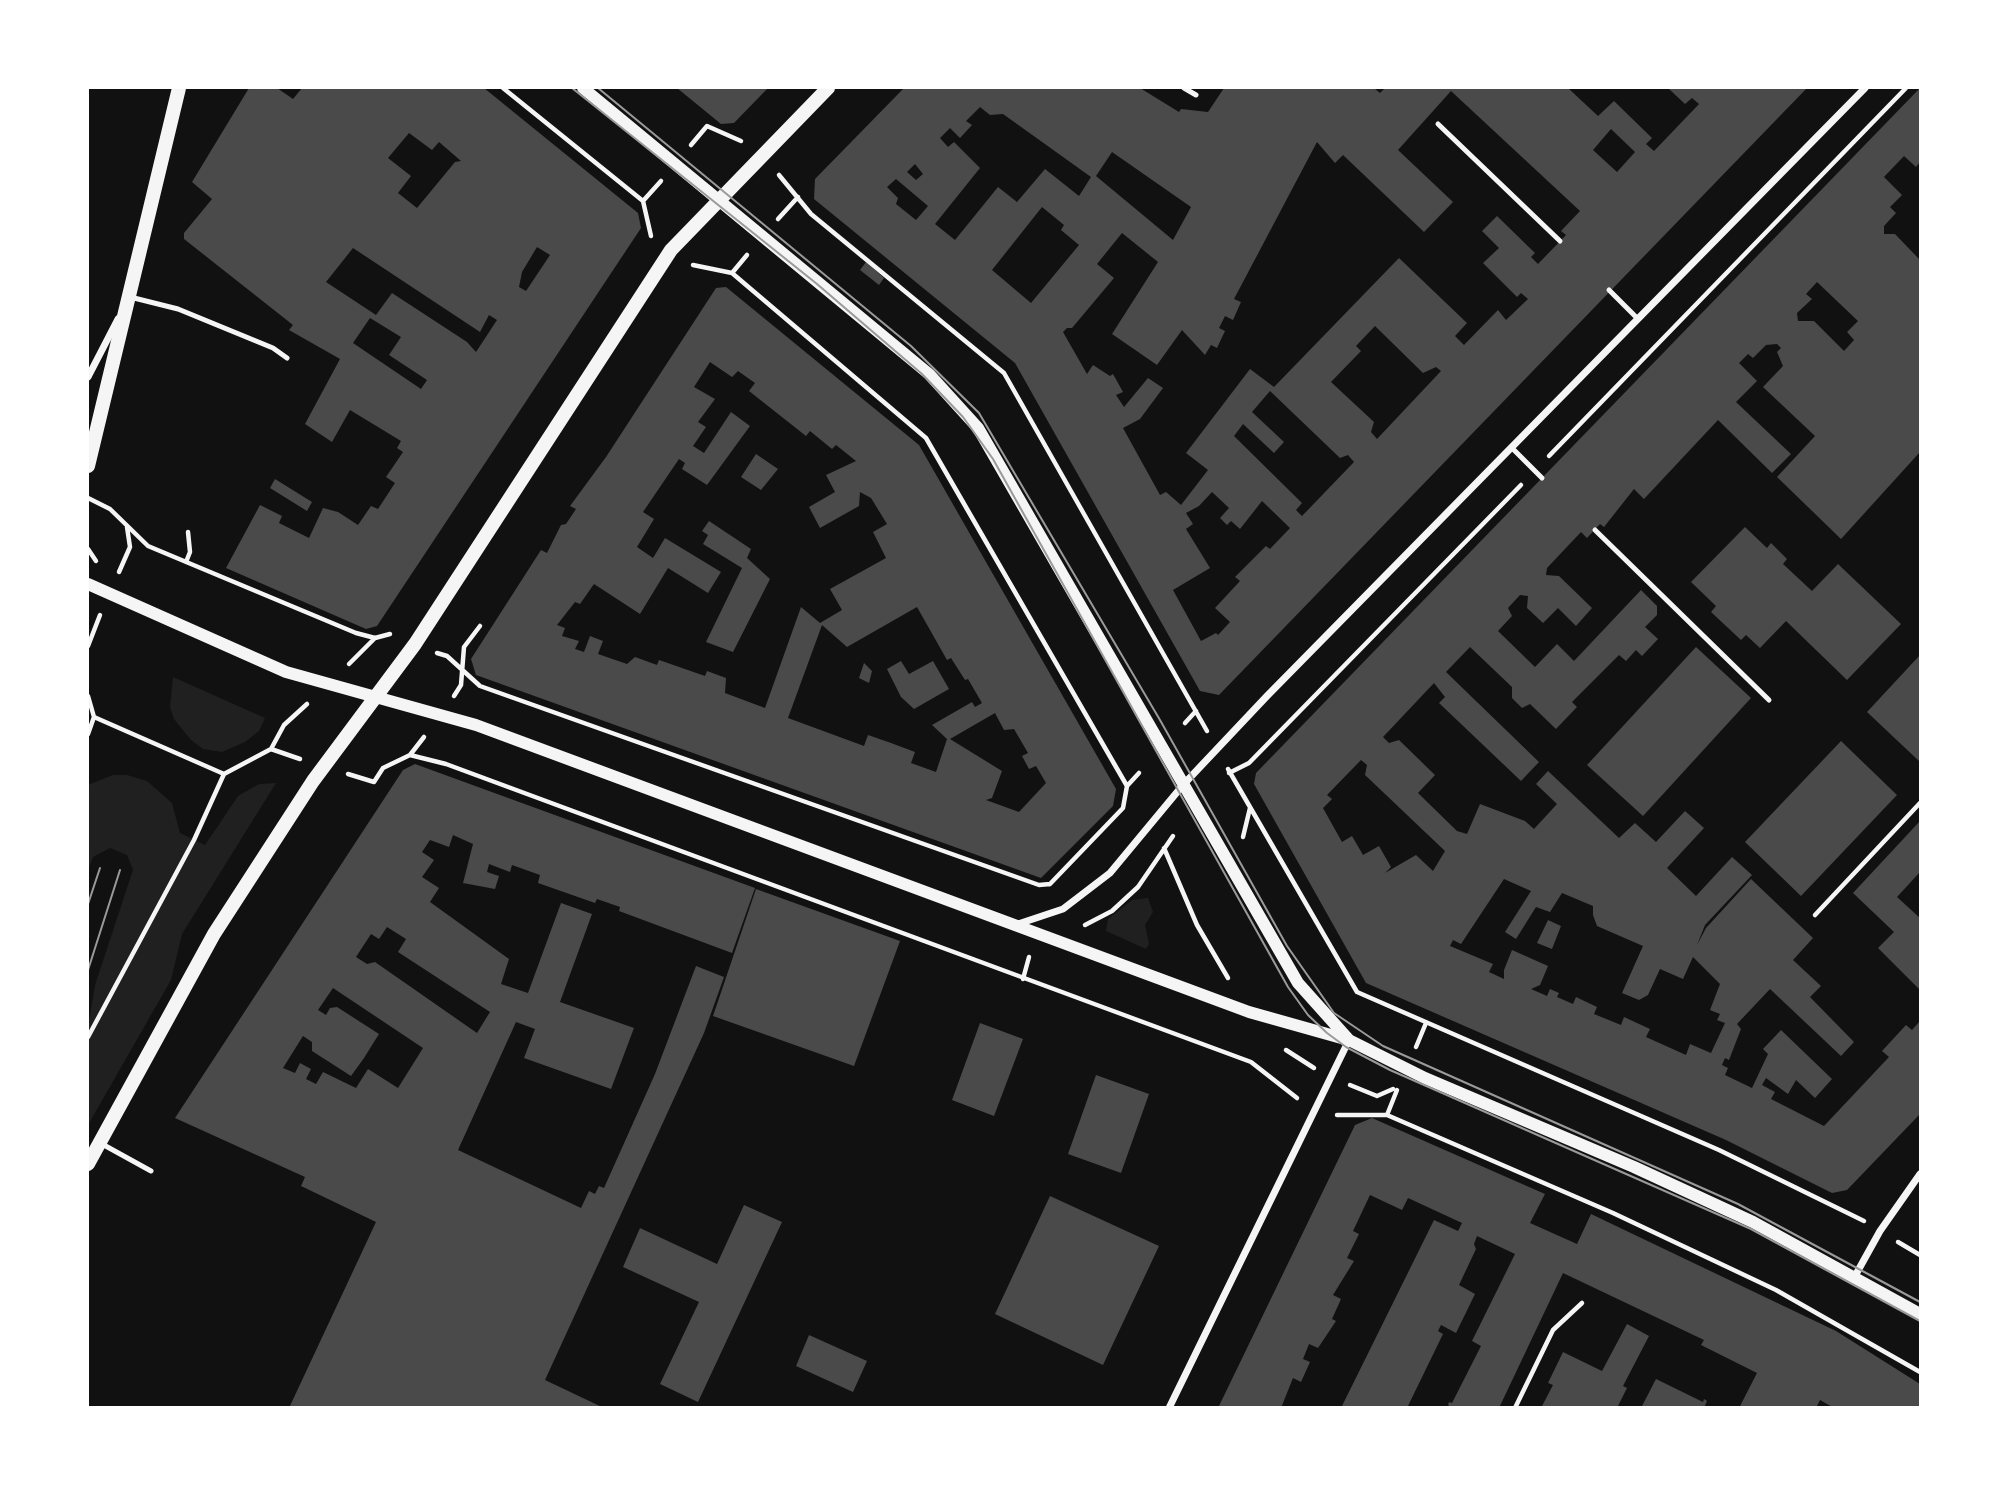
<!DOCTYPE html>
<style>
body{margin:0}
#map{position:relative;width:2008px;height:1495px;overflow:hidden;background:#111;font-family:Georgia,serif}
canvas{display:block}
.frame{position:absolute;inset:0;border:89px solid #fff;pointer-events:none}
</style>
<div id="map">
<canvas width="2008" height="1495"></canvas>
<div class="frame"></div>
</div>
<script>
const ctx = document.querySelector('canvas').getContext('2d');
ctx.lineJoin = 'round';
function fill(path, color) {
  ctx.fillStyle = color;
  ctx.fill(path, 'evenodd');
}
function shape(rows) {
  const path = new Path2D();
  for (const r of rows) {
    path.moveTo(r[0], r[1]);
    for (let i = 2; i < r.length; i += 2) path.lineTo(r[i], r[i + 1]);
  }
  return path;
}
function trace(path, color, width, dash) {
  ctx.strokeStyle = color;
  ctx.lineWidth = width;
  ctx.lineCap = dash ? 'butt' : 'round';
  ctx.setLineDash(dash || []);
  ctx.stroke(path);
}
const green = shape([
 [173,677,265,718,259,731,245,742,222,752,203,749,191,740,174,719,170,707],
 [113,775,127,775,147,781,172,803,180,833,205,845,238,796,259,784,276,783,182,934,171,980,88,1125,88,1027,95,985,133,870,127,855,110,848,93,857,88,870,88,785],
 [1148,898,1153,912,1145,925,1149,944,1146,949,1106,931,1108,919,1132,900]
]);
const building = shape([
 [249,88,277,88,293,99,302,88,484,88,638,213,641,228,377,626,366,629,226,568,260,505,282,516,279,523,309,538,323,508,338,512,358,525,371,506,378,509,395,483,386,477,403,452,397,448,401,441,350,410,332,442,305,424,340,359,289,330,293,325,184,239,184,233,212,199,192,182],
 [409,133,432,150,439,142,461,161,455,162,417,208,398,193,411,176,388,158],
 [537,247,550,255,526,291,519,287,522,272],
 [353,248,480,332,489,315,497,320,476,352,467,342,392,293,376,315,326,282],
 [370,318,401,337,389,355,427,380,421,389,353,343],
 [677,88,768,88,734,123,721,124],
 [904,88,1140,88,1179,112,1181,109,1208,112,1224,88,1374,88,1380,93,1385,88,1568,88,1598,116,1614,101,1652,138,1646,144,1654,151,1699,104,1692,98,1685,104,1668,88,1807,88,1219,695,1200,691,1015,363,814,199,815,179],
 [1451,91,1580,211,1561,231,1566,235,1538,264,1531,257,1535,253,1497,216,1482,231,1499,248,1483,263,1517,297,1521,293,1528,299,1506,320,1498,310,1464,345,1455,336,1467,323,1399,258,1274,387,1250,369,1186,453,1208,470,1181,505,1166,492,1160,495,1123,428,1140,419,1163,388,1148,378,1124,407,1116,395,1123,392,1113,374,1110,376,1093,365,1087,374,1063,332,1067,328,1072,328,1114,278,1097,264,1122,233,1158,262,1112,334,1157,365,1182,330,1205,355,1211,345,1217,348,1225,331,1219,328,1225,316,1233,320,1241,302,1234,299,1317,142,1335,163,1343,155,1424,232,1453,202,1398,150],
 [980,107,990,115,1003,114,1091,177,1079,196,1045,169,1017,202,998,187,955,240,935,224,980,168,954,142,948,147,940,138,950,128,960,138,972,125,966,121],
 [1611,129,1635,152,1617,172,1593,150],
 [1112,152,1191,207,1173,240,1096,176],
 [915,164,923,174,916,180,907,172],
 [896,179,928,206,916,220,896,204,898,198,887,187],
 [1042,207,1064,225,1061,230,1079,245,1031,303,992,270],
 [1375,326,1423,373,1436,367,1441,371,1377,439,1371,432,1374,422,1331,382,1361,351,1356,346],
 [1270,391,1340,458,1348,455,1354,462,1302,516,1296,510,1302,503,1234,436,1243,424,1274,453,1284,442,1252,412],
 [1212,492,1229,508,1220,518,1227,525,1231,521,1240,529,1262,501,1290,528,1270,549,1266,546,1235,577,1240,581,1215,608,1230,622,1218,635,1216,633,1201,641,1173,590,1210,568,1186,529,1193,524,1186,513,1199,506],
 [1920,88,1920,162,1916,167,1904,156,1884,177,1902,195,1890,207,1896,213,1884,226,1884,234,1895,234,1920,260,1920,452,1841,539,1777,477,1815,436,1763,387,1783,366,1777,352,1781,348,1777,344,1766,345,1753,358,1748,354,1739,363,1757,381,1736,402,1791,454,1772,473,1718,420,1644,499,1634,489,1604,527,1600,524,1587,538,1581,532,1547,568,1546,575,1559,576,1592,608,1576,626,1558,608,1543,623,1527,608,1528,596,1520,595,1508,608,1512,616,1498,631,1535,667,1557,644,1574,661,1641,590,1657,606,1657,615,1645,627,1658,639,1642,656,1636,650,1626,661,1619,655,1572,702,1577,707,1556,729,1530,704,1522,708,1512,698,1512,687,1470,647,1446,672,1539,762,1521,781,1439,703,1445,697,1434,683,1383,737,1389,743,1399,740,1435,775,1418,793,1457,831,1467,834,1480,804,1525,821,1534,829,1557,804,1536,784,1548,771,1619,838,1635,823,1656,842,1685,811,1704,828,1667,868,1696,896,1732,857,1752,875,1705,925,1697,945,1706,928,1751,879,1813,938,1793,960,1821,986,1810,997,1854,1042,1841,1056,1770,989,1737,1024,1741,1029,1729,1060,1725,1058,1722,1065,1728,1068,1725,1075,1752,1088,1768,1054,1763,1049,1781,1030,1832,1079,1815,1098,1796,1080,1788,1094,1766,1078,1762,1085,1775,1092,1771,1099,1824,1126,1889,1057,1882,1051,1906,1025,1912,1030,1920,1021,1920,1114,1847,1190,1832,1193,1726,1140,1366,983,1254,784,1256,773],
 [1817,282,1858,321,1847,332,1854,340,1844,351,1814,321,1798,321,1797,313,1812,299,1806,294],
 [1361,760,1367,765,1365,775,1445,851,1433,871,1416,855,1385,873,1391,867,1379,846,1363,855,1352,836,1342,842,1323,808,1332,799,1327,795],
 [1504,879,1531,891,1505,932,1516,939,1536,907,1550,912,1562,893,1593,906,1593,915,1597,926,1643,946,1622,993,1639,1000,1648,995,1660,969,1683,979,1693,957,1720,984,1710,1010,1720,1014,1717,1020,1725,1023,1711,1053,1690,1044,1686,1055,1646,1037,1650,1029,1624,1017,1621,1025,1594,1014,1597,1007,1576,997,1573,1004,1557,997,1559,993,1550,989,1547,996,1531,989,1540,985,1548,966,1512,950,1504,970,1504,979,1489,972,1493,964,1450,946,1453,940,1461,944],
 [866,262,884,278,879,285,860,270],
 [726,287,919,445,1116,789,1113,806,1041,878,476,675,471,659,541,550,547,553,561,525,566,524,576,509,570,506,606,457,716,288],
 [710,362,732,377,738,371,755,383,749,391,806,436,810,431,832,449,836,445,856,461,826,475,835,492,809,507,820,528,859,506,860,492,871,498,887,524,873,532,886,558,830,589,842,610,820,623,801,607,765,708,725,693,726,678,707,671,705,676,659,660,657,665,635,657,627,664,598,654,603,641,590,636,584,652,575,649,579,641,562,636,565,628,557,625,575,602,580,604,594,584,640,614,668,568,708,593,721,572,665,538,653,558,637,547,654,519,643,512,679,459,685,463,682,469,707,485,750,426,731,412,704,453,693,446,706,427,698,422,715,399,694,387],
 [917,607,947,660,951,658,965,680,968,679,982,703,975,707,972,702,932,725,947,739,936,772,911,763,915,752,891,743,868,735,864,746,788,718,822,625,847,647],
 [995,713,1004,730,1014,729,1028,753,1022,756,1029,769,1036,766,1046,783,1019,812,986,800,992,798,1002,771,950,739],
 [756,454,778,469,761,490,741,477],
 [275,479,312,502,307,511,270,488],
 [709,521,751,549,747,558,770,579,733,652,706,642,742,568,703,544,708,535,702,531],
 [1745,527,1767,548,1771,543,1787,559,1783,564,1812,591,1838,564,1901,624,1847,680,1786,621,1760,648,1746,635,1741,640,1711,612,1716,606,1691,582],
 [1696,647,1751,698,1643,816,1587,765],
 [1920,655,1920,762,1867,712],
 [901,661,909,674,933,661,949,689,914,709,901,697,887,669],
 [864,663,872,671,869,683,859,678],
 [1841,741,1897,795,1801,896,1745,842],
 [415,764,755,888,732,953,619,911,620,907,597,899,595,903,538,883,540,875,512,865,510,872,489,864,487,872,499,876,495,889,463,883,473,844,453,835,449,847,430,840,422,852,434,860,422,877,439,888,430,902,509,959,501,984,528,993,561,903,592,914,560,1002,634,1028,611,1089,524,1058,535,1029,516,1022,458,1150,581,1208,589,1191,595,1194,599,1186,604,1188,655,1074,696,966,724,977,704,1033,545,1380,604,1408,289,1408,376,1222,301,1186,305,1177,175,1118,403,770],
 [387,927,406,939,398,952,490,1012,477,1033,375,962,367,964,356,957,371,934,379,939],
 [333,988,423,1048,398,1088,368,1069,356,1088,323,1072,316,1084,306,1079,311,1069,300,1063,295,1073,283,1068,303,1036,312,1042,312,1051,351,1076,364,1058,379,1034,337,1007,330,1008,326,1015,318,1010],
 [1920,821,1920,872,1897,897,1920,918,1920,990,1878,948,1894,932,1853,893],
 [756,889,900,941,854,1066,713,1016],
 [1548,920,1561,926,1552,949,1537,943],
 [980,1023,1023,1039,994,1116,952,1100],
 [1096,1075,1149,1094,1121,1173,1068,1154],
 [1372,1118,1545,1194,1530,1223,1577,1244,1591,1214,1836,1331,1920,1384,1920,1408,1834,1408,1820,1400,1816,1408,1739,1408,1757,1373,1701,1345,1704,1340,1563,1273,1499,1408,1452,1408,1448,1405,1449,1402,1452,1403,1481,1346,1472,1341,1515,1254,1477,1236,1474,1244,1476,1249,1459,1285,1475,1294,1456,1333,1441,1325,1438,1331,1443,1334,1407,1408,1341,1408,1434,1220,1458,1231,1462,1223,1408,1198,1402,1210,1370,1195,1353,1231,1359,1234,1347,1258,1354,1261,1333,1295,1341,1299,1332,1319,1336,1321,1318,1348,1309,1344,1303,1359,1310,1362,1301,1382,1293,1378,1281,1408,1218,1408,1355,1125],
 [1050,1196,1159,1246,1103,1365,995,1314],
 [744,1205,782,1222,698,1402,660,1384,699,1302,623,1267,640,1228,717,1264],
 [1627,1324,1649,1336,1623,1386,1627,1388,1617,1408,1541,1408,1553,1385,1548,1383,1563,1352,1602,1371],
 [809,1335,867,1361,853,1392,796,1366],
 [1656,1379,1703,1402,1704,1399,1707,1401,1704,1408,1641,1408]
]);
const path = shape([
 [503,88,643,201,651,236],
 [691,145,707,126,741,141],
 [779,175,811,214,1004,373,1207,731],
 [643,201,661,181],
 [778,219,798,197],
 [693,265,732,273,926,438,1127,786],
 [732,273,747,255],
 [1549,456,1906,88],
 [88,498,110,509,148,546,356,633,375,638,390,634],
 [88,549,96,561],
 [186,562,190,552,188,532],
 [119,572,130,547,127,527],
 [88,646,100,615],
 [437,653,447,656,480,686,1039,885,1050,884],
 [349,664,375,638],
 [88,696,94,717,224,774,271,749],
 [454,696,461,685,464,647,480,626],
 [1185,723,1196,711],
 [88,734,94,717],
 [271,749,300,759],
 [271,749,284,725,307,704],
 [410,755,446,764,1251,1062,1297,1098],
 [1228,769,1357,992,1719,1150,1864,1221],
 [1229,773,1249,763,1521,485],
 [348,774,374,782,383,768,410,755,424,737],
 [1243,837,1250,808],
 [1164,848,1197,925,1228,978],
 [1050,884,1123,808,1127,786,1139,773],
 [1815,915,1920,803],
 [1085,925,1112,911,1138,887,1173,836],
 [1023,979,1029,957],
 [88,1037,194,840,224,774],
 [1416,1047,1426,1023],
 [1286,1050,1314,1068],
 [1350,1085,1377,1096,1393,1089],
 [1337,1115,1387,1115,1613,1213,1776,1290,1920,1372],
 [1387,1115,1397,1090],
 [1898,1242,1920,1255],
 [1515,1408,1553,1330,1582,1303]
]);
const service = shape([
 [1184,88,1196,95],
 [1438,124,1560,241],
 [1609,290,1638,319],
 [130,297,178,309,273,348,287,358],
 [1512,448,1542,478],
 [1595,530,1769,700],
 [102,1144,151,1171]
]);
const minor = shape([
 [88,377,118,319],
 [1018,924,1063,909,1110,873,1183,785,1267,696,1865,88],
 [1855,1276,1880,1231,1920,1174],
 [1169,1408,1349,1040]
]);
const tertiary = shape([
 [583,88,929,374,978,428,1298,983,1349,1040,1425,1078,1634,1167,1753,1222,1920,1314],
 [88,584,286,672,476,725,1249,1012,1345,1039]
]);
const secondary = shape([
 [88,466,179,88],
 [88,1164,214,934,313,781,415,644,671,250,828,88]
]);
const tram = shape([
 [572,88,817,284,922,374,963,417,993,459,1288,987,1308,1015,1327,1033,1346,1047,1390,1070,1751,1229,1920,1321],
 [598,88,911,346,979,413,1160,720,1287,946,1334,1013,1383,1046,1738,1204,1920,1302],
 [88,904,100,868],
 [88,970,120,870]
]);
fill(green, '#202020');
fill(building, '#4a4a4a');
trace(path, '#f5f5f5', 4.5);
trace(service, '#f5f5f5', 5);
trace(minor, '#f5f5f5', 7);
trace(tertiary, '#f5f5f5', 12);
trace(secondary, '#f5f5f5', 14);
trace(tram, '#9a9a9a', 2);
</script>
